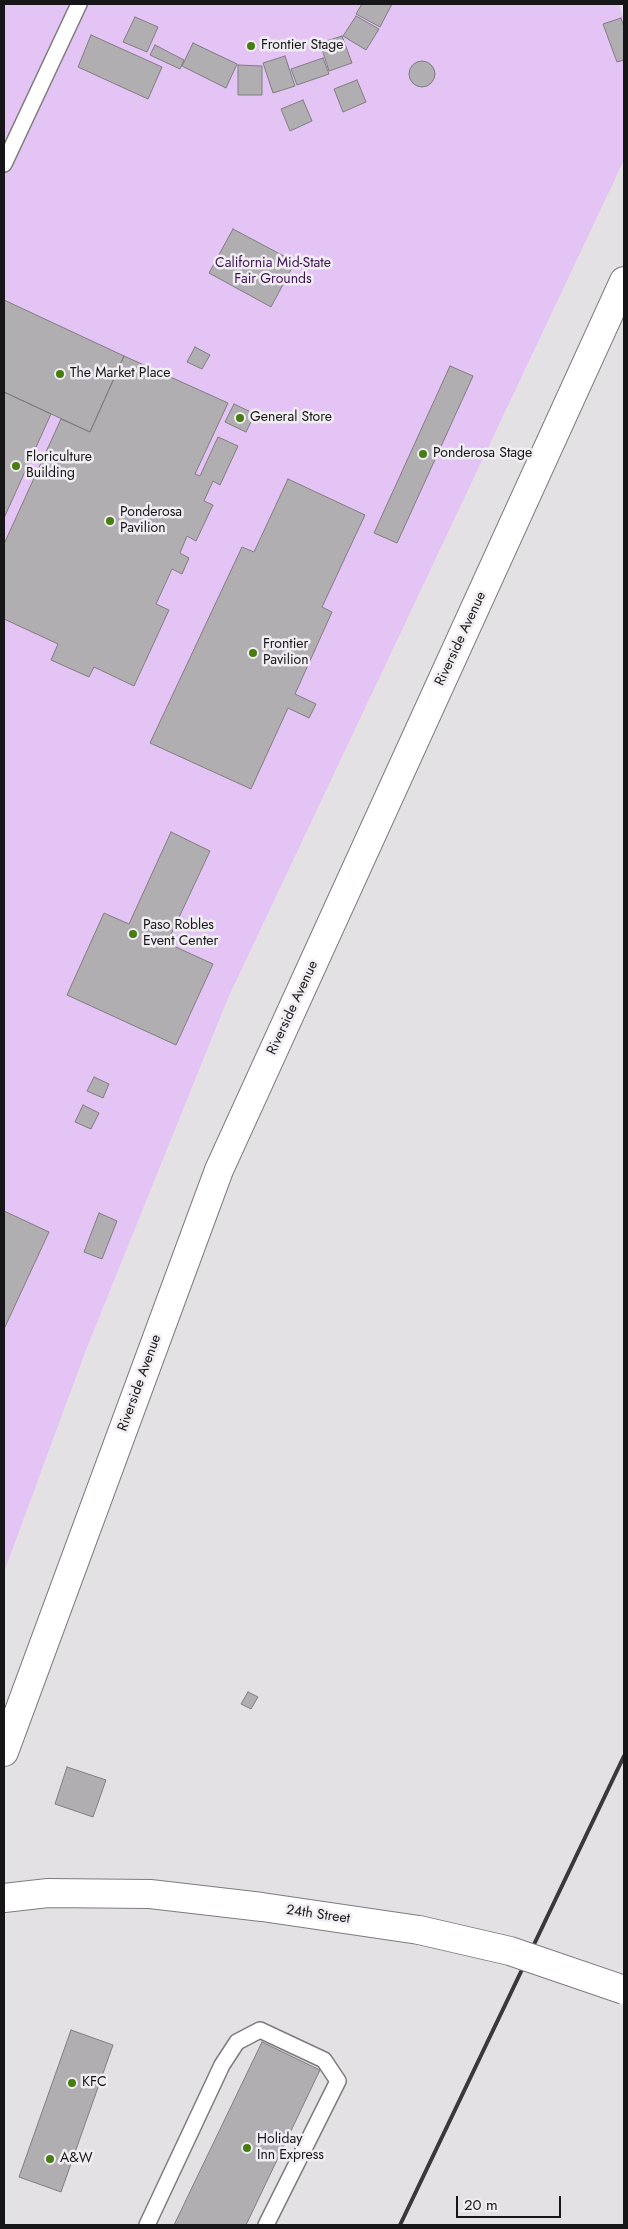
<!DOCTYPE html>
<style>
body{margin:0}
#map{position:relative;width:628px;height:2229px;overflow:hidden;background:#e4e1e5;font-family:Jost,sans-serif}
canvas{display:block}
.frame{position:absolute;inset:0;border:5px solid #161517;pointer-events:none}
.scale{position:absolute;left:456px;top:2196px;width:105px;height:22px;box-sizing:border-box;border:2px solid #161517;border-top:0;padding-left:6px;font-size:15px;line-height:18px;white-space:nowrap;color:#161517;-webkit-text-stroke:4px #f1eef3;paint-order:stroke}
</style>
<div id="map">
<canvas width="628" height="2229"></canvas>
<div class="frame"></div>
<div class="scale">20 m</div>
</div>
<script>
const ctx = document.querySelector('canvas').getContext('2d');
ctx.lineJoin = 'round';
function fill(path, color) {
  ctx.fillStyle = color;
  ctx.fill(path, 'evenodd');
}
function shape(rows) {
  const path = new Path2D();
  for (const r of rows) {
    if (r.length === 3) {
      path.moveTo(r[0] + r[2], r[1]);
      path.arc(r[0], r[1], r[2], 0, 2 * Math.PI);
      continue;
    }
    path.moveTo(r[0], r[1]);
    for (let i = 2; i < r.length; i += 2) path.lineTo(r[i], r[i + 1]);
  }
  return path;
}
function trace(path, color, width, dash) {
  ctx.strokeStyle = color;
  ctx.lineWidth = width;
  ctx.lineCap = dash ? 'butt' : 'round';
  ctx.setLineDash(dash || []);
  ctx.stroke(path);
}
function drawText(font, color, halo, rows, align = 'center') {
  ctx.font = font + ' Jost,sans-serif';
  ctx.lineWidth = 5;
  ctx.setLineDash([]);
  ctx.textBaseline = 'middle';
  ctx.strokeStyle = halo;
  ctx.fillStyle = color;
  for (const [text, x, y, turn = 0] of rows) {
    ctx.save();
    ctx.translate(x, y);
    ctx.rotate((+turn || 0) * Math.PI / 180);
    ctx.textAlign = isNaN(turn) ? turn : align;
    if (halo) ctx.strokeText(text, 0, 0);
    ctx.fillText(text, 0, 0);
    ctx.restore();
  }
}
const green = shape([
 [4,4,619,4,624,21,624,160,228,998,86,1350,4,1572]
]);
const building = shape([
 [362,4,392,4,380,27,356,14,362,4],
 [356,16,379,29,366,50,343,36,356,16],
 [135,17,158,27,147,52,123,42,135,17],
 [621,18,624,27,624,60,617,62,603,24,621,18],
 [91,35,162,67,148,99,78,67,91,35],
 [342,36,352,63,329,71,320,43,342,36],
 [193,43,237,64,226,88,182,66,193,43],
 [155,45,184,60,180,69,150,55,155,45],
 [285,56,295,86,273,93,263,63,285,56],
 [323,58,329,74,297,85,291,69,323,58],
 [422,74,13],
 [238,65,262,66,262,95,238,95,238,65],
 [357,80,366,102,343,112,334,89,357,80],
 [303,100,312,121,290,131,281,109,303,100],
 [233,229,295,262,271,307,209,273,233,229],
 [4,300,124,356,90,432,4,392,4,300],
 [195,347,210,355,202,369,187,362,195,347],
 [124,356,228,403,195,474,200,476,218,437,238,446,220,485,213,481,204,501,213,505,196,541,187,536,180,553,189,558,182,574,172,569,156,604,169,610,134,686,94,667,89,677,51,660,58,644,4,619,4,544,61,419,90,432,124,356],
 [450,366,473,376,397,543,374,533,450,366],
 [4,392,51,414,4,518,4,392],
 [234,404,255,414,246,432,225,422,234,404],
 [288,479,365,515,322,607,332,612,295,694,316,704,309,718,288,708,251,789,150,743,242,547,254,552,288,479],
 [171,832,210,851,167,943,213,964,176,1045,67,995,104,913,129,924,171,832],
 [94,1077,109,1084,103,1098,87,1091,94,1077],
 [83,1105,99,1113,91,1129,75,1122,83,1105],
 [4,1211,49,1232,4,1329,4,1211],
 [99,1213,117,1221,102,1259,84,1252,99,1213],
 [248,1692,258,1697,251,1709,241,1704,248,1692],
 [67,1767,106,1780,93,1817,55,1804,67,1767],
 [71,2030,113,2045,61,2192,19,2177,71,2030],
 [262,2042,320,2070,246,2225,174,2225,262,2042]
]);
const lane = shape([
 [4,164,79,4],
 [147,2225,222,2065,237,2042,260,2030,324,2060,338,2081,266,2225]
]);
const secondary = shape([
 [4,1752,219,1170,624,281],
 [4,1898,48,1893,150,1894,262,1907,419,1930]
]);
const rail = shape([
 [400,2225,624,1756]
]);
const secondaryBridge = shape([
 [419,1930,510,1951,624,1990]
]);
const markers = [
 [251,46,5,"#477c0f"],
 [60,374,5,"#477c0f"],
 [240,418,5,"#477c0f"],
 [423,454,5,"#477c0f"],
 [16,466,5,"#477c0f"],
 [110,521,5,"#477c0f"],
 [253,653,5,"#477c0f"],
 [133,934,5,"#477c0f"],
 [72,2083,5,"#477c0f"],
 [247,2148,5,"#477c0f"],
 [50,2159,5,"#477c0f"]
];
const poiNames = [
 ["Frontier Stage",261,46],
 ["The Market Place",70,374],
 ["General Store",250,418],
 ["Ponderosa Stage",433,454],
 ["Floriculture",26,458],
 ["Building",26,474],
 ["Ponderosa",120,513],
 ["Pavilion",120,529],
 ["Frontier",263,645],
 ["Pavilion",263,661],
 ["Paso Robles",143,926],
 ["Event Center",143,942],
 ["KFC",82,2083],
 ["Holiday",257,2140],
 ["Inn Express",257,2156],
 ["A&W",60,2159]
];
const parkNames = [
 ["California Mid-State",273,264],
 ["Fair Grounds",273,280]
];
const streetNames = [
 ["Riverside Avenue",461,639,-65],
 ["Riverside Avenue",293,1008,-65],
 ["Riverside Avenue",140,1383,-70],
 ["24th Street",318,1915,8]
];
fill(green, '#e3c4f4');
fill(building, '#b1aeb2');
trace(building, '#807e82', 1);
trace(lane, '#7e7b7f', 18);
trace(secondary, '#7e7b7f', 30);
trace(lane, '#fff', 15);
trace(secondary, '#fff', 28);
trace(rail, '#39383a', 4);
trace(secondaryBridge, '#7e7b7f', 30, []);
trace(secondaryBridge, '#fff', 28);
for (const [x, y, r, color] of markers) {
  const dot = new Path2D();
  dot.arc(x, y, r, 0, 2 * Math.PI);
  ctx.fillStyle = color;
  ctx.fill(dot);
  trace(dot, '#f1eef3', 2);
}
drawText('14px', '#161517', '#f1eef3', poiNames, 'left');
drawText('14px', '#3f1153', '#f1eef3', parkNames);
drawText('14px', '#161517', '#f1eef3', streetNames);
</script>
